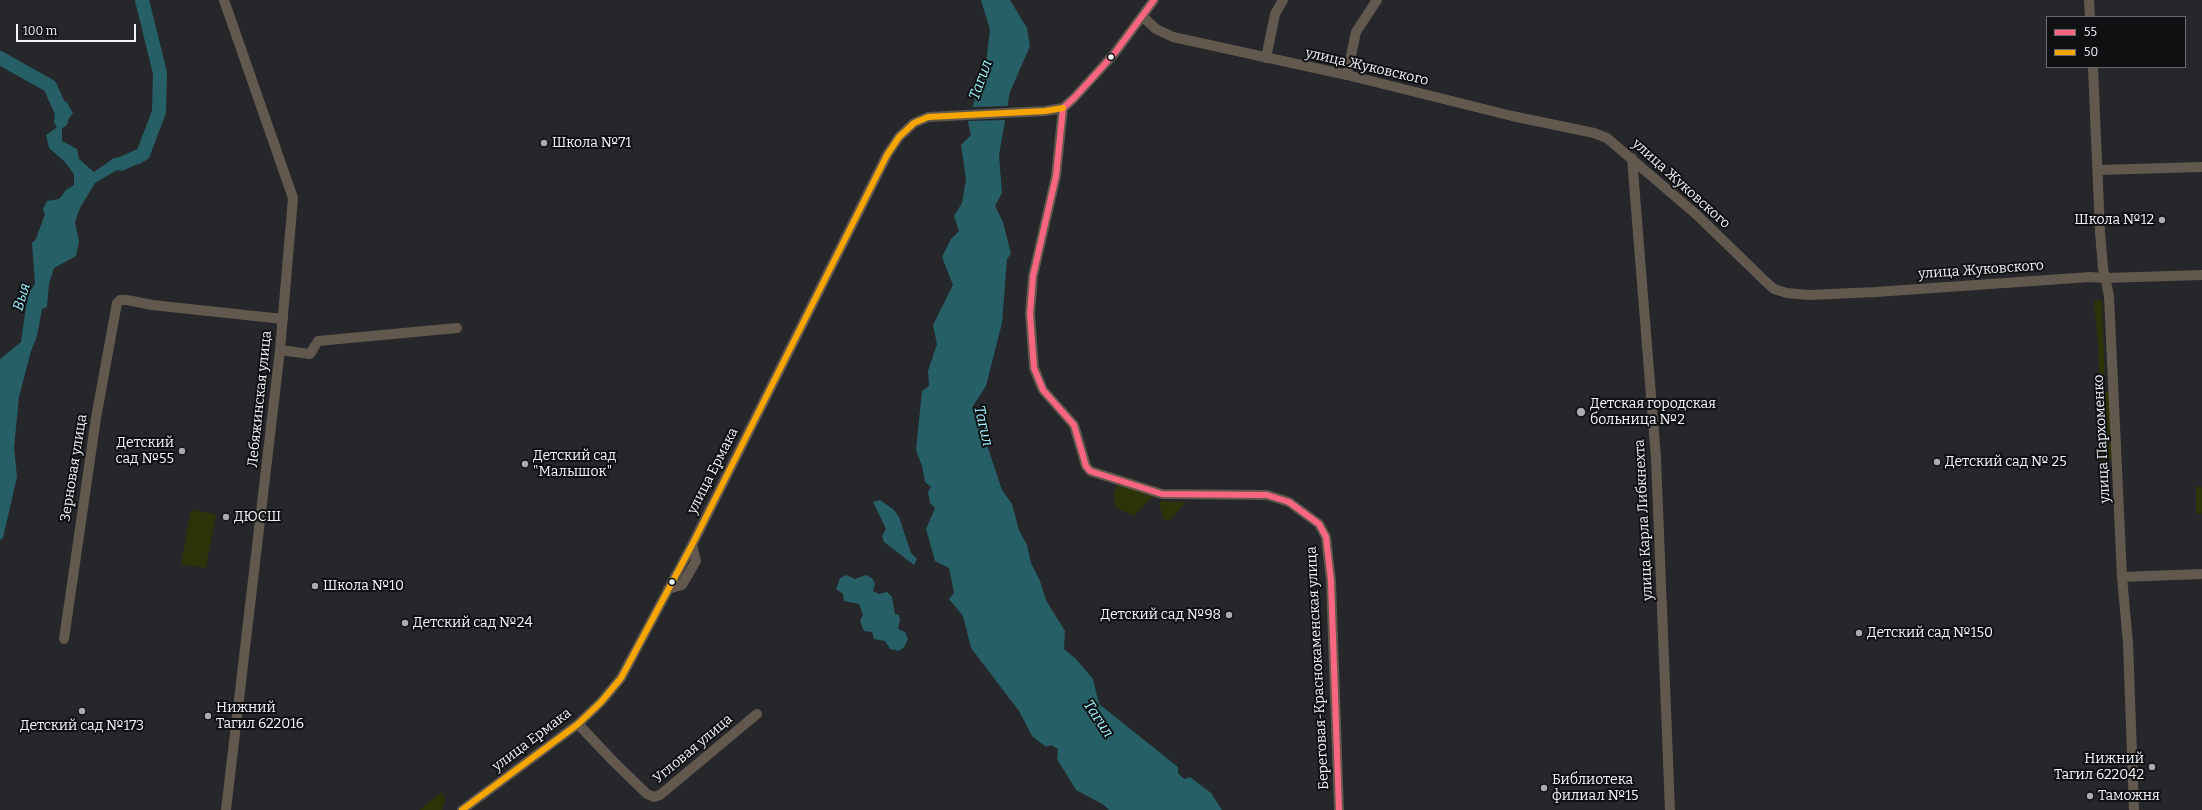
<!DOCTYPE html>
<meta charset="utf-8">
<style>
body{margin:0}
#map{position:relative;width:2202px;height:810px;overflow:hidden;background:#25272a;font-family:Bitter,serif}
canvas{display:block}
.legend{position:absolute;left:2046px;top:16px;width:140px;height:52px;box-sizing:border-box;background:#0e1012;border:1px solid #696b6e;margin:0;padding:5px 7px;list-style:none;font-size:12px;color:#f1f4f7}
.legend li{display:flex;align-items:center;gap:8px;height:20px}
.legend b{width:20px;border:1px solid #696b6e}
.scale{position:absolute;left:16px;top:24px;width:120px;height:18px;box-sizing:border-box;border:2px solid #f1f4f7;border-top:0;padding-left:5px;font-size:12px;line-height:14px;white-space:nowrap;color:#f1f4f7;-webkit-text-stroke:3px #0e1012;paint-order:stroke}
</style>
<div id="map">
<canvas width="2202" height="810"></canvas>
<ul class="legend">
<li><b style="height:5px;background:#fa6682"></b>55</li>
<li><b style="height:5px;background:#f7a600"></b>50</li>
</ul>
<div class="scale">100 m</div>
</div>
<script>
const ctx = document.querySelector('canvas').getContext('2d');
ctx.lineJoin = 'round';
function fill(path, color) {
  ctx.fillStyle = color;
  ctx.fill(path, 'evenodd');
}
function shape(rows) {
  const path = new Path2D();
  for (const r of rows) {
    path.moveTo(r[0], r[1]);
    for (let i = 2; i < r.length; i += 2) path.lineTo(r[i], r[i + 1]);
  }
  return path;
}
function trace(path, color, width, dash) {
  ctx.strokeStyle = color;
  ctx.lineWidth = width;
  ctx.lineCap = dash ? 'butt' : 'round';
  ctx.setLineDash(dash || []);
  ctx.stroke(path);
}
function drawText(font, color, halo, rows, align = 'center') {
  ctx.font = font + ' Bitter,serif';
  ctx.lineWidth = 4;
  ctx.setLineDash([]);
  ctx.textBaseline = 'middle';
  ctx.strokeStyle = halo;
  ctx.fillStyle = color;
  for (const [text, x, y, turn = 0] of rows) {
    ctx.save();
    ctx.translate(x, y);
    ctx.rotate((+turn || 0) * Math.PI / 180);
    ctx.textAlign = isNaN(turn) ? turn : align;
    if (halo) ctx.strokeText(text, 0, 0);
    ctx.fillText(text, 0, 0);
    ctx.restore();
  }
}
const green = shape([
 [2094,300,2102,300,2105,384,2099,386,2099,355],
 [2096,391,2107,391,2111,394,2112,458,2110,460,2099,461],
 [1124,484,1154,495,1134,516,1115,507,1114,492,1118,485],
 [2196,487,2202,487,2202,513,2196,514],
 [1161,501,1186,502,1170,520,1166,521,1164,519,1159,505],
 [191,510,216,514,206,568,181,564],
 [442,792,445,799,442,810,419,810]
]);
const water = shape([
 [981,0,1010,0,1027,28,1030,46,1010,92,999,155,1002,193,995,206,1003,222,1011,254,1007,259,1002,323,986,386,973,406,981,427,991,437,987,445,1002,490,1012,504,1019,530,1027,545,1031,563,1040,581,1046,600,1065,631,1064,649,1075,658,1093,679,1099,704,1178,767,1178,773,1184,779,1190,777,1211,793,1222,810,1109,810,1104,805,1076,790,1057,759,1058,749,1051,745,1046,747,1032,736,1019,711,971,648,963,616,949,599,954,593,949,568,935,561,926,529,935,508,930,503,928,492,931,487,925,482,922,466,916,450,922,391,929,386,928,371,937,344,933,325,953,285,942,257,951,239,959,231,954,216,962,203,966,179,961,145,971,135,968,122,986,63,990,30],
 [66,101,73,113,62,128,62,141,77,149,79,159,94,172,114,158,138,155,142,163,117,170,95,183,80,208,75,222,79,241,76,256,54,268,49,284,47,307,42,309,37,336,31,351,19,397,14,448,17,477,3,538,0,540,0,359,21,342,28,294,35,284,32,243,36,239,45,214,43,209,47,201,59,199,66,190,74,185,74,174,65,162,49,148,46,135,56,128,59,116,56,105],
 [880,500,894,510,899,517,911,553,917,559,914,565,884,542,882,536,886,529,873,502],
 [846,575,855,579,866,575,872,578,875,584,873,591,879,594,887,592,892,597,895,614,899,615,900,621,898,629,905,632,908,639,904,647,899,651,890,649,885,641,874,639,872,632,864,631,860,621,863,615,859,604,844,601,843,594,836,589,840,578]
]);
const pier = shape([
 [1010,106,1008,120,966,121,970,107]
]);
const river = shape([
 [0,58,50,86,62,113,61,121],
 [121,164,143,154,159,112,160,73,142,0]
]);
const minor = shape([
 [224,0,293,198,280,350,226,810],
 [1154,0,1114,54,1074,98,1063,108,1056,176,1033,276,1030,314,1034,368,1043,390,1074,425,1086,466,1090,471,1162,494,1267,495,1289,502,1319,524,1326,537,1331,581,1339,810],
 [2089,0,2090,17],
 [1143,17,1156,29,1173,37,1347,75,1512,116,1594,133,1607,138,1697,215,1765,281,1774,289,1787,293,1809,295,1876,292,2090,277,2105,278,2202,275],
 [1266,58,1275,14,1283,0],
 [2093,67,2100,232,2103,268,2109,296,2122,577,2128,643,2134,810],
 [1347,75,1356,32,1377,0],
 [1632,158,1656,458,1670,810],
 [2098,170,2202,167],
 [280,350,310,354,318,341,457,328],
 [2122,577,2202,574],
 [668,589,682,585,696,561,692,545],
 [64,639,96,418,117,303,120,300,127,300,152,305,283,319],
 [578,724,613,761,647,794,654,797,660,795,757,714],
 [462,810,578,724,601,702,621,678,692,545,887,155,899,137,914,123,928,117,1045,111,1063,108]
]);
const bus1 = shape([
 [1154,0,1114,54,1074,98,1063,108,1056,176,1033,276,1030,314,1034,368,1043,390,1074,425,1086,466,1090,471,1162,494,1267,495,1289,502,1319,524,1326,537,1331,581,1339,810]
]);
const bus2 = shape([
 [462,810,578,724,601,702,621,678,692,545,887,155,899,137,914,123,928,117,1045,111,1063,108]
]);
const markers = [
 [1111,57,3.5,"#f1f4f7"],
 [544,143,4,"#aaacaf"],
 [2162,220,4,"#aaacaf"],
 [1581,412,5,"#aaacaf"],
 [182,451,4,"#aaacaf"],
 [1937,462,4,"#aaacaf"],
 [525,464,4,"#aaacaf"],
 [226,517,4,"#aaacaf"],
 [672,582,3.5,"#f1f4f7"],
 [315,586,4,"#aaacaf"],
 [1229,615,4,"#aaacaf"],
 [405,623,4,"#aaacaf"],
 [1859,633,4,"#aaacaf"],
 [82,711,4,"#aaacaf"],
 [208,716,4,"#aaacaf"],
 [2152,767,4,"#aaacaf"],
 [1544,788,4,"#aaacaf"],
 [2090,796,4,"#aaacaf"]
];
const streetNames = [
 ["улица Жуковского",1367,67,13],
 ["улица Жуковского",1681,184,42],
 ["улица Жуковского",1981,270,-4],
 ["Лебяжинская улица",260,399,-84],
 ["улица Пархоменко",2102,439,-93],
 ["Зерновая улица",74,468,-81],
 ["улица Ермака",713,471,-63],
 ["улица Карла Либкнехта",1644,520,-93],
 ["Береговая-Краснокаменская улица",1318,668,-93],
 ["улица Ермака",532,740,-37],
 ["Угловая улица",693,749,-40]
];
const poiNames = [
 ["Школа №71",552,143],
 ["Школа №12",2154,220,"right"],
 ["Детская городская",1590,404],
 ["больница №2",1590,420],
 ["Детский",174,443,"right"],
 ["сад №55",174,459,"right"],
 ["Детский сад",533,456],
 ["\"Малышок\"",533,472],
 ["Детский сад № 25",1945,462],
 ["ДЮСШ",234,517],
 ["Школа №10",323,586],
 ["Детский сад №98",1221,615,"right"],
 ["Детский сад №24",413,623],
 ["Детский сад №150",1867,633],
 ["Нижний",216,708],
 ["Тагил 622016",216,724],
 ["Детский сад №173",82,726,"center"],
 ["Нижний",2144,759,"right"],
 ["Тагил 622042",2144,775,"right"],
 ["Библиотека",1552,780],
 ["филиал №15",1552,796],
 ["Таможня",2098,796]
];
const waterNames = [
 ["Тагил",981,80,-70],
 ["Выя",22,297,-73],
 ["Тагил",983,426,77],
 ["Тагил",1098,719,56]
];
fill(green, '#2c3309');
fill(water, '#265f66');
fill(pier, '#25272a');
trace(river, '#265f66', 14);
trace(minor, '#62584d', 10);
trace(bus1, '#fa6682', 6);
trace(bus2, '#f7a600', 6);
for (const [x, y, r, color] of markers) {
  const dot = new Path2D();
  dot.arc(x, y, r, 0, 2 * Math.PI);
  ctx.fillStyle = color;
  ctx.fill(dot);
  trace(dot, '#0e1012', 1.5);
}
drawText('14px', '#f1f4f7', '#0e1012', streetNames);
drawText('14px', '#f1f4f7', '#0e1012', poiNames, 'left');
drawText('italic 15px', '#9ef0fc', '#0e1012', waterNames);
</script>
